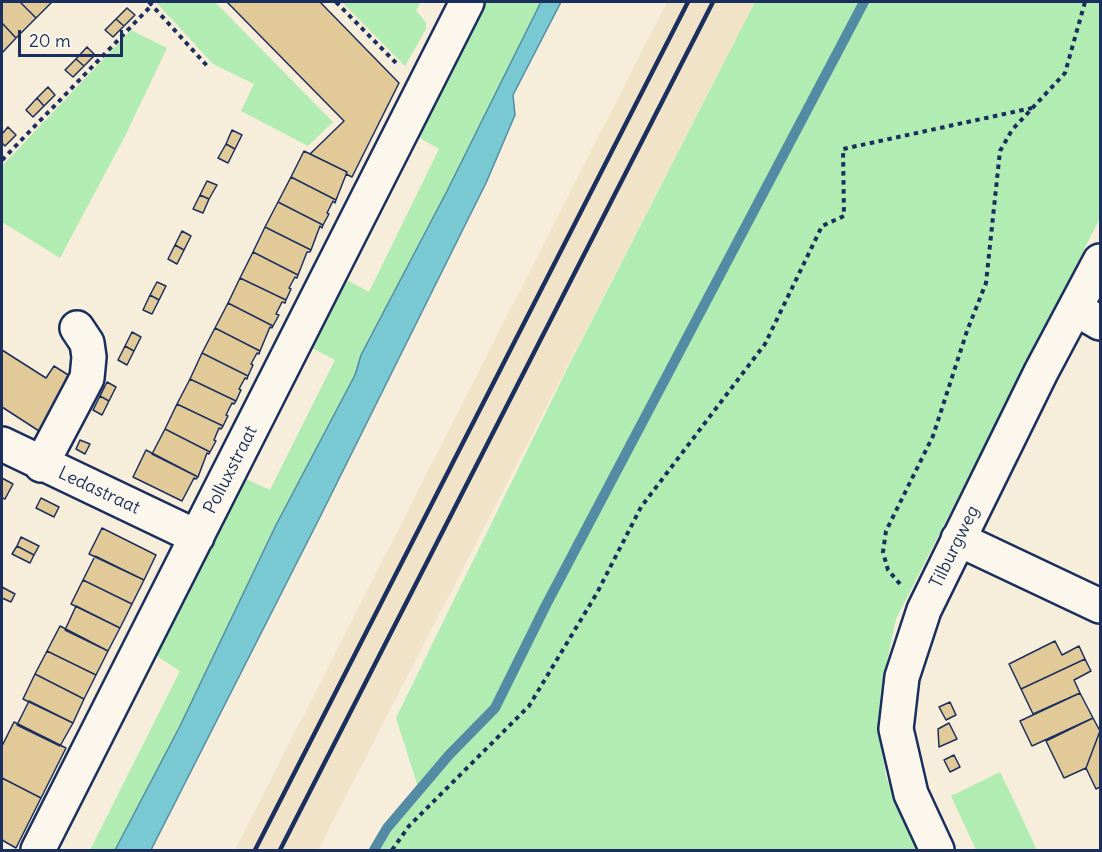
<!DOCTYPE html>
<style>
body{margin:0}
#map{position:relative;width:1102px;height:852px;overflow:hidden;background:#f6eedb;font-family:Delius,sans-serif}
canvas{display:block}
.frame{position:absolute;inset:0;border:3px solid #1b2f5e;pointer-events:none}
.scale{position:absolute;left:18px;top:30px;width:105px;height:27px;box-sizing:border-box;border:3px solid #1b2f5e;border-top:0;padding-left:8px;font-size:18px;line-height:21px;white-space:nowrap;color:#1b2f5e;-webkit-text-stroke:4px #fbf7ec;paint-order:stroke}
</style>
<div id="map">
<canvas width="1102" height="852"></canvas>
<div class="frame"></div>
<div class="scale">20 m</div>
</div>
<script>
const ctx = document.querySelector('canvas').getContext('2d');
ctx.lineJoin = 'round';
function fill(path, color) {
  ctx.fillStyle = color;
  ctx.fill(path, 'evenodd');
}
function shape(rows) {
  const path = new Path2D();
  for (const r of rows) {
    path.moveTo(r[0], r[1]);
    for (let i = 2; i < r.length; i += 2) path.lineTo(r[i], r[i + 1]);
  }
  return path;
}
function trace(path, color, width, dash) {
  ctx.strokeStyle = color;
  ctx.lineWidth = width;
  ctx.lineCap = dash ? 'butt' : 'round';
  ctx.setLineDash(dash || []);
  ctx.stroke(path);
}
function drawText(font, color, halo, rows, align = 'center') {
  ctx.font = font + ' Delius,sans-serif';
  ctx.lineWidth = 6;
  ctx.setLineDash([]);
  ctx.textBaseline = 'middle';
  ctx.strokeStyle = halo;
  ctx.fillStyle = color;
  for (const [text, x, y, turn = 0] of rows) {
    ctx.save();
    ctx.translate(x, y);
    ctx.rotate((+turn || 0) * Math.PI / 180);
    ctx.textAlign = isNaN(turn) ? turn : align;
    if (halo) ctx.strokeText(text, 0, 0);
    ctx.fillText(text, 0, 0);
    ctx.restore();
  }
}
const built = shape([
 [667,2,755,2,318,850,235,850]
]);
const green = shape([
 [156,2,215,2,333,122,308,146,241,111,254,84,213,64],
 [342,2,418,2,420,3,416,11,426,22,426,29,405,66],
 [483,2,541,2,447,191,361,355,355,375,276,525,179,728,115,850,90,850,180,671,158,657,157,654,243,480,246,479,270,490,335,360,312,348,311,344,344,280,347,280,369,292,439,149,418,137,417,133],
 [755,2,1100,2,1100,218,896,619,881,689,879,711,881,746,886,777,917,850,374,850,420,793,396,718,568,367],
 [131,30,167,48,124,138,60,258,2,222,2,166],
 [1000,772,1015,803,1037,850,976,850,951,796]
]);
const water = shape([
 [541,2,561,2,513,95,515,115,486,183,319,519,151,850,115,850,179,728,276,525,355,375,361,355,447,191,541,2]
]);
const stream = shape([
 [374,850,387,828,449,755,495,708,546,605,864,2]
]);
const building = shape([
 [2,2,20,2,36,18,16,38,2,23,2,2],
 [20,2,52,2,36,18,20,2],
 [227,2,320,2,399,83,352,177,346,174,347,172,310,154,344,121,227,2],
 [127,8,135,15,124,26,116,19,127,8],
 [116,19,124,26,113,37,105,30,116,19],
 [2,23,16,38,2,53,2,23],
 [87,47,95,55,84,66,76,59,87,47],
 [76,59,84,66,73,77,65,70,76,59],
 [48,87,55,95,44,106,37,98,48,87],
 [37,98,44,106,33,117,26,110,37,98],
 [8,127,16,135,5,146,2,143,2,134,8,127],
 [232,130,242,135,235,149,226,144,232,130],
 [226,144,235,149,228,163,218,158,226,144],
 [304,151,347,172,336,200,291,177,304,151],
 [291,177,336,200,335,203,333,201,327,213,329,214,323,225,278,202,291,177],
 [207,181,217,185,209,199,200,195,207,181],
 [200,195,209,199,203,213,193,209,200,195],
 [278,202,323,225,322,228,320,226,311,250,265,227,278,202],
 [265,227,311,250,310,252,307,252,298,275,253,252,265,227],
 [182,231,191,236,184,250,175,245,182,231],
 [175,245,184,250,177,264,168,259,175,245],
 [253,252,298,275,297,278,295,277,289,288,291,289,286,300,240,278,253,252],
 [240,278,286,300,285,303,282,302,276,314,279,315,273,326,228,303,240,278],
 [157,282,166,286,159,300,150,295,157,282],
 [150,295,159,300,152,314,143,310,150,295],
 [228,303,273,326,272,328,270,327,260,351,215,328,228,303],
 [215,328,260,351,259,354,257,353,251,364,253,365,248,376,202,353,215,328],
 [132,332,141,337,134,351,125,346,132,332],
 [125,346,134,351,127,365,118,360,125,346],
 [2,350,46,378,54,366,73,378,39,431,2,407,2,350],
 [202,353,248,376,247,379,245,378,239,389,241,390,236,401,190,379,202,353],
 [190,379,236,401,234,404,232,403,226,415,228,416,223,426,177,404,190,379],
 [107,382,116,387,109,401,100,396,107,382],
 [100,396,109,401,102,415,93,410,100,396],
 [177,404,223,426,221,429,219,428,214,440,216,441,210,452,165,429,177,404],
 [165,429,210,452,209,454,207,453,198,477,152,454,165,429],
 [80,440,90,444,85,454,76,449,80,440],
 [146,450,198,477,196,479,194,478,182,501,133,477,146,450],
 [2,478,13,484,5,499,2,498,2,478],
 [41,498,59,507,54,517,36,508,41,498],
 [102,528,156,555,144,580,89,554,102,528],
 [21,537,39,546,34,555,17,546,21,537],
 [17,546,34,555,30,563,12,554,17,546],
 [95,556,144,580,132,604,83,580,95,556],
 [83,580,132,604,120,628,71,604,83,580],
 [2,587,15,594,11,602,2,598,2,587],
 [76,606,120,628,108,651,65,630,76,606],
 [60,626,108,651,96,675,47,651,60,626],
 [1055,641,1062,655,1079,646,1085,659,1021,689,1009,664,1055,641],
 [47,651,96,675,84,699,35,674,47,651],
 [1085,659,1091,671,1074,680,1080,693,1033,714,1021,689,1085,659],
 [35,674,84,699,73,723,23,699,35,674],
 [1080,693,1093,718,1032,746,1020,721,1080,693],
 [29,701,73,723,60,746,17,725,29,701],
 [950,702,956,715,946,720,939,707,950,702],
 [1093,718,1100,731,1086,768,1064,778,1046,741,1093,718],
 [14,722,66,748,41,798,2,778,2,746,14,722],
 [949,723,957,739,939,747,938,729,949,723],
 [1100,731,1100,787,1096,789,1086,768,1100,731],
 [954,755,960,767,950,772,944,760,954,755],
 [2,778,41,798,16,848,2,840,2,778]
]);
const path = shape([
 [149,2,209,68],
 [336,2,398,65],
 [2,160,152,5],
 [900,584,888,570,883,552,886,531,933,436,967,331,986,283,1000,151,1012,130,1065,73,1085,2],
 [392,850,409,826,529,706,597,593,641,507,765,344,822,226,844,216,843,149,1032,108]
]);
const minor = shape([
 [1076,309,1100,323],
 [2,444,197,537],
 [41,465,87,378,89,357,87,343,77,328],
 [958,539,1100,606],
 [38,850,467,2],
 [937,850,911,794,896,729,902,677,924,610,1041,372,1100,261]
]);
const rail = shape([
 [255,850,688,2],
 [280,850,713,2]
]);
const streetNames = [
 ["Polluxstraat",231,470,-63],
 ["Ledastraat",99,491,25],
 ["Tilburgweg",955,547,-64]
];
fill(built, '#f0e3c7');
fill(green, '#b1ecb2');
fill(water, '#78c9d2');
trace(water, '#538ba4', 1.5);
trace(stream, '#538ba4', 10);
fill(building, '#e2c998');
trace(building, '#1b2f5e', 1.5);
trace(minor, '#1b2f5e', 38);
trace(path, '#1b2f5e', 4, [4.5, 4.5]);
trace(minor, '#fbf7ec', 33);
trace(rail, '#1b2f5e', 4.5);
drawText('18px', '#1b2f5e', '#fbf7ec', streetNames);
</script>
